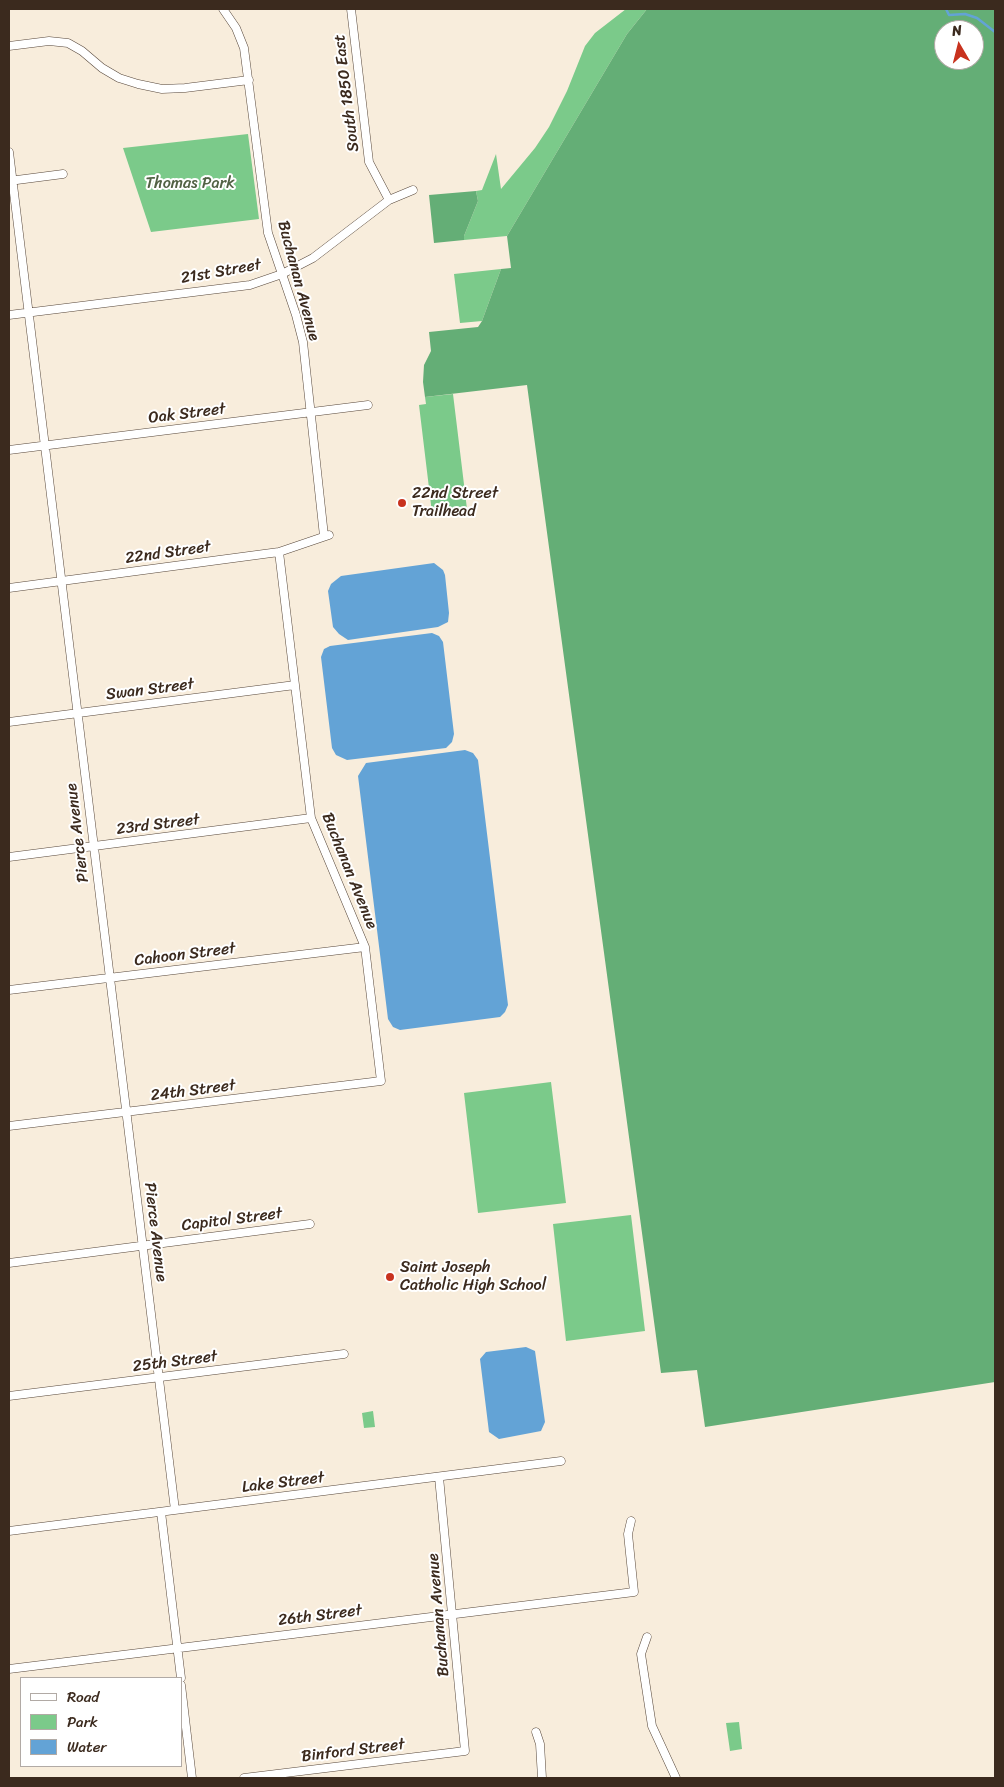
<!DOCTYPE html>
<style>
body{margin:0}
#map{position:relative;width:1004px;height:1787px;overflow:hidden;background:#f8eddc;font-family:Sriracha,sans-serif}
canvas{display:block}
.frame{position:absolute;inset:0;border:10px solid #3b2a1e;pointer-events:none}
.legend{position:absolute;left:20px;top:1677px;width:162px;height:90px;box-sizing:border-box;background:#fff;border:1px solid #b1aaa5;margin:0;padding:6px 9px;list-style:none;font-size:15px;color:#3b2a1e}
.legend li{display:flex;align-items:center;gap:10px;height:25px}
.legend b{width:25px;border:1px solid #b1aaa5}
.north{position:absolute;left:934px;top:20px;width:50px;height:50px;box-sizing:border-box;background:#fff;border:1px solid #b1aaa5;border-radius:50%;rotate:352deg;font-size:14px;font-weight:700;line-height:20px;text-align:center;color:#3b2a1e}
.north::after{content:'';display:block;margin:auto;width:18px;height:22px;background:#c8321e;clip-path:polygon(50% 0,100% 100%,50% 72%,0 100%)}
</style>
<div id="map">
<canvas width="1004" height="1787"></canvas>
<div class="frame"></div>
<ul class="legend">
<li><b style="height:6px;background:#fff"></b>Road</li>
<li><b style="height:14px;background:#7bca8a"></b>Park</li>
<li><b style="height:14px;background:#63a3d6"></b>Water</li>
</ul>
<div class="north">N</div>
</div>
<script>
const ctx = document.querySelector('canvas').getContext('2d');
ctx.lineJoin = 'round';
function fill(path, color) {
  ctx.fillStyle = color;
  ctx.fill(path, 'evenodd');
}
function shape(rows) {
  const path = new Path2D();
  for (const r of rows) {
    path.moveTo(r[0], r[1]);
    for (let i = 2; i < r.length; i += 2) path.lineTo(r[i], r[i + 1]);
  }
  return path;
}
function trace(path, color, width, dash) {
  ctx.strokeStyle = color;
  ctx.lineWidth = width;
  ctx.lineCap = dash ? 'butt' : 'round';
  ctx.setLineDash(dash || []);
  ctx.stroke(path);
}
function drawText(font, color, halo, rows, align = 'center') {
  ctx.font = font + ' Sriracha,sans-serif';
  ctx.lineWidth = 4;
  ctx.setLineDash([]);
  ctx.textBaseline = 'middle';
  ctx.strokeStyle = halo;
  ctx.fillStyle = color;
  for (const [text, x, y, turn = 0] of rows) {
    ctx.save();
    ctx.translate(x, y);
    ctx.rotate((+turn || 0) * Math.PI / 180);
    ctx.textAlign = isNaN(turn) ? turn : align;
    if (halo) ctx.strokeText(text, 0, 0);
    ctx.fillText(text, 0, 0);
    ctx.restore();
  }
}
const green = shape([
 [626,9,647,9,627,34,507,236,464,240,464,236,478,201,476,191,482,190,496,154,501,189,535,148,549,127,567,91,585,46,595,33],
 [248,134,259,219,151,232,123,148],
 [501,269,482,321,460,323,454,274],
 [453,394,467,509,432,513,419,405,426,404,425,397],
 [551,1082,566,1203,478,1213,464,1093],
 [631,1215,645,1331,566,1341,553,1224],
 [373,1411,375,1427,364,1428,362,1413],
 [739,1722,742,1749,730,1751,726,1723]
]);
const forest = shape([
 [647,9,995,9,995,1382,705,1427,697,1370,661,1373,527,385,425,397,423,382,424,365,431,351,429,332,478,327,482,321,501,269,511,268,507,236,627,34],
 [944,30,974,30,974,60,944,60],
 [476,191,478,201,464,236,464,240,434,243,429,195]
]);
const water = shape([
 [434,563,443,570,445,575,449,613,448,622,438,627,348,640,339,634,333,627,328,591,331,584,341,576],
 [432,633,439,636,443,642,454,734,452,742,446,748,347,760,336,755,332,748,321,657,324,649,330,646],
 [465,750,473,753,478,760,508,1005,505,1012,500,1017,400,1030,393,1027,388,1019,358,776,366,763],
 [526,1347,535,1351,545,1422,541,1431,499,1439,489,1432,480,1359,486,1352]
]);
const stream = shape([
 [946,9,949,15,965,14,977,18,995,32]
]);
const minor = shape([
 [223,9,236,28,244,48,268,233,296,315,303,342,324,536],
 [351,9,369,162,389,200],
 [9,46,49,41,68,43,82,51,102,68,119,78,138,84,162,89,185,88,249,80],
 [9,152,175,1510],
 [9,181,63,174],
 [9,315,250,285,282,274,313,258,389,200,413,190],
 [9,450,368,405],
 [9,588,279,552,329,535],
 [9,722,295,685],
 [9,857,311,818],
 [9,990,365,947],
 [9,1126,381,1081,365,947,311,818,279,552],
 [9,1263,310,1224],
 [9,1396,344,1354],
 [161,1512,181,1678],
 [9,1531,561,1461],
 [647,1637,641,1654,652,1726,676,1778],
 [9,1669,634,1592,628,1534,631,1521],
 [181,1685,192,1778],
 [536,1732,540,1744,542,1778],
 [244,1778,465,1751,439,1477]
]);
const markers = [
 [402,503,5,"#c8321e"],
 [390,1277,5,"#c8321e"]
];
const streetNames = [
 ["South 1850 East",347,93,-97],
 ["21st Street",221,272,-10],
 ["Buchanan Avenue",298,281,75],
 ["Oak Street",187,414,-7],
 ["22nd Street",168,553,-8],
 ["Swan Street",150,690,-7],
 ["23rd Street",158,825,-7],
 ["Pierce Avenue",78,833,-97],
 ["Buchanan Avenue",349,871,68],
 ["Cahoon Street",185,955,-7],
 ["24th Street",193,1091,-7],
 ["Capitol Street",232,1220,-7],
 ["Pierce Avenue",155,1232,83],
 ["25th Street",175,1362,-7],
 ["Lake Street",283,1483,-7],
 ["Buchanan Avenue",439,1615,-95],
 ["26th Street",320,1616,-7],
 ["Binford Street",353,1751,-7]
];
const parkNames = [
 ["Thomas Park",190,184]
];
const poiNames = [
 ["22nd Street",412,494],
 ["Trailhead",412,512],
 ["Saint Joseph",400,1268],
 ["Catholic High School",400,1286]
];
fill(green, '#7bca8a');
fill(forest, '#64ae76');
fill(water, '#63a3d6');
trace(stream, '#63a3d6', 2.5);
trace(minor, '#57473a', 9);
trace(minor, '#fff', 8);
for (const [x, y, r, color] of markers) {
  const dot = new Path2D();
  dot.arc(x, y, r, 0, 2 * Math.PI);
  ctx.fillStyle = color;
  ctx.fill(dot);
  trace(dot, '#fff', 2);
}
drawText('16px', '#3b2a1e', '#fff', streetNames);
drawText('16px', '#516244', '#fff', parkNames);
drawText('16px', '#3b2a1e', '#fff', poiNames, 'left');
</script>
